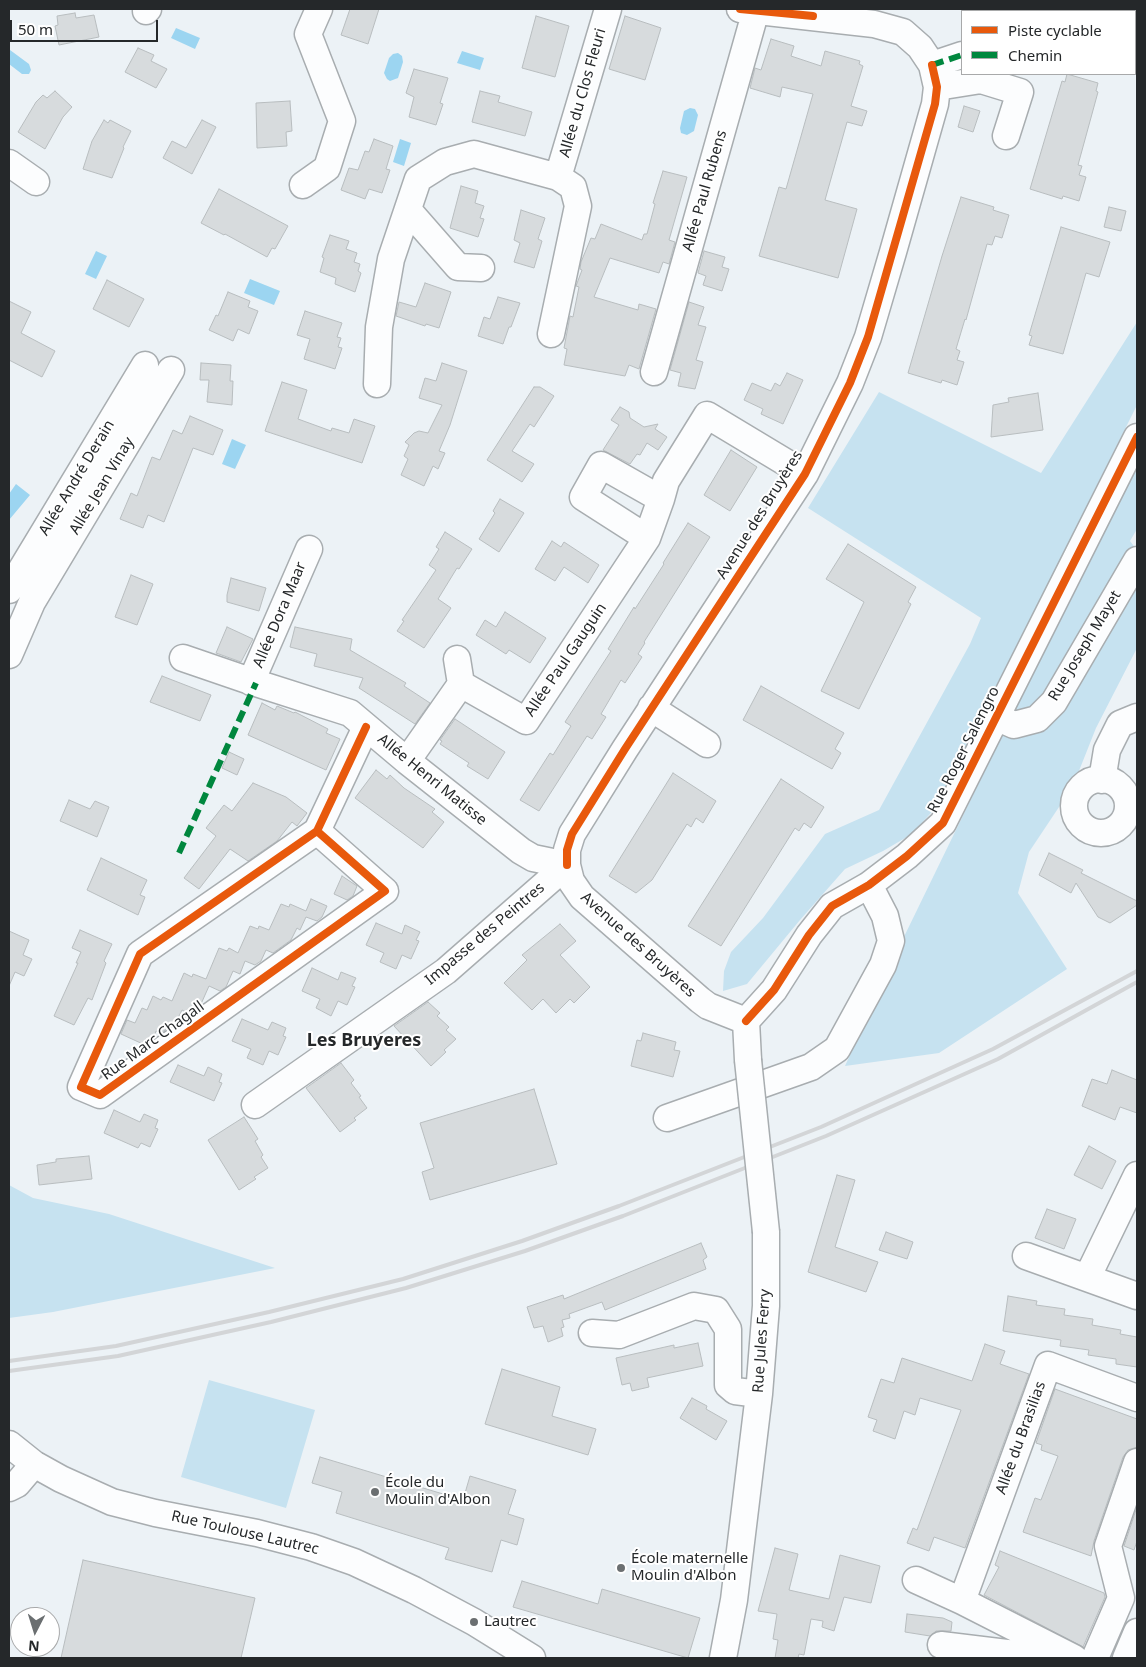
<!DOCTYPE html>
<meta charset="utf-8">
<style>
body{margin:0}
#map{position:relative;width:1146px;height:1667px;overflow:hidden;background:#ecf2f6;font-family:"Noto Sans",sans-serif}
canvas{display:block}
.frame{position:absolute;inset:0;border:10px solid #25282a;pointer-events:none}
.legend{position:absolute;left:961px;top:10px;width:175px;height:65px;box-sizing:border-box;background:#fff;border:1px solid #a8a9aa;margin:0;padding:6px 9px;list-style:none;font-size:15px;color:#25282a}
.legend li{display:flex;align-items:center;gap:10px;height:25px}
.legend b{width:25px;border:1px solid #a8a9aa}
.north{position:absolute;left:10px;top:1607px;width:50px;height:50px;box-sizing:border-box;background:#fff;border:1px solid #a8a9aa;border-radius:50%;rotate:185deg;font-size:14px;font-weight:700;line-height:20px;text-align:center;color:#25282a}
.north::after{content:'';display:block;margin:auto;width:18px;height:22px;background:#6b6f71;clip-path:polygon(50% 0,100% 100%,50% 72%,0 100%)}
.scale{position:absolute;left:10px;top:20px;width:148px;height:22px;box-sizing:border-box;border:2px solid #25282a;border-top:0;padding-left:6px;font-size:15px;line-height:18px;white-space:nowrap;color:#25282a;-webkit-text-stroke:4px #fff;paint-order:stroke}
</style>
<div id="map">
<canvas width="1146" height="1667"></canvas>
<div class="frame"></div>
<ul class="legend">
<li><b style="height:6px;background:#e8590c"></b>Piste cyclable</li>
<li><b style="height:6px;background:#00873e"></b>Chemin</li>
</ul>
<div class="north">N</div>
<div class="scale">50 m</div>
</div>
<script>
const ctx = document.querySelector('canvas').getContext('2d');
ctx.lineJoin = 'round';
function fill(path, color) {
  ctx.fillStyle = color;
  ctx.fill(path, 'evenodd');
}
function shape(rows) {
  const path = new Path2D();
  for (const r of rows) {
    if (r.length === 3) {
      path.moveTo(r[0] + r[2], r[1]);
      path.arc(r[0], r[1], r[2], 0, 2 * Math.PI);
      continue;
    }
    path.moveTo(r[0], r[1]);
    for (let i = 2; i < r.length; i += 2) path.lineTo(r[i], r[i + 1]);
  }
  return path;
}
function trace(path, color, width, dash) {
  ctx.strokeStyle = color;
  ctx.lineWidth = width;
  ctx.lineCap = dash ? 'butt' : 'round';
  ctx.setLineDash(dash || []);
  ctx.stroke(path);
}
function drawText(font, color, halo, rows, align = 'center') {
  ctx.font = font + ' "Noto Sans",sans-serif';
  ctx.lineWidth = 4;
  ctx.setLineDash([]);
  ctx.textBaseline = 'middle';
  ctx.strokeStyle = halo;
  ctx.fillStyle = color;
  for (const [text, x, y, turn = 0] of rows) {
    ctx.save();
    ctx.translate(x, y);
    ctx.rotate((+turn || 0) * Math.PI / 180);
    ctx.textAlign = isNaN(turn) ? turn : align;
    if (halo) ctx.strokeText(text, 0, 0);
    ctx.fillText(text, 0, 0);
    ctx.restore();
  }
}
const green = shape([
 [1137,322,1137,405,938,805,912,834,883,851,845,869,800,920,747,984,723,991,724,971,731,952,763,918,825,834,879,810,970,644,981,618,808,508,879,392,1041,473],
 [1137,465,1137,529,1130,541,1137,550,1137,648,1096,728,1073,786,1029,852,1018,893,1067,969,939,1053,845,1066,899,947,989,762],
 [9,1185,33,1198,109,1214,275,1268,53,1312,9,1318],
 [209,1380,315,1410,286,1508,181,1477]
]);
const water = shape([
 [176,28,200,38,195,49,171,38],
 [10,50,29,64,31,70,29,74,22,74,9,64,9,52],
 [462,51,484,58,480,70,457,63],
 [398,53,402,56,403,62,398,78,390,81,387,79,384,73,389,58,393,54],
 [690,108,695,109,698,115,694,131,687,135,681,133,680,128,684,111],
 [400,139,411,143,404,166,393,162],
 [96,251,107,256,96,279,85,274],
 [250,279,280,291,274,305,244,293],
 [232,439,246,445,235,469,222,464],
 [16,484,30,495,9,520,9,494]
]);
const building = shape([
 [350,9,379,9,368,44,341,35,350,9],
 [75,13,76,18,94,15,99,37,59,45,55,26,58,25,57,16,75,13],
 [536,16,569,26,555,77,522,68,536,16],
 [625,16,661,28,645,80,609,69,625,16],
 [771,39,794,46,791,56,821,66,825,51,860,61,859,64,863,66,851,106,867,111,862,126,847,122,825,200,857,209,838,278,759,256,779,187,786,189,813,94,782,87,780,97,750,88,755,68,761,70,771,39],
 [138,48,154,55,151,61,167,69,156,88,125,72,138,48],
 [414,69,448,78,440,103,443,104,436,125,409,117,414,97,406,93,414,69],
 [1067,74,1098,83,1096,91,1098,92,1078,165,1082,166,1079,175,1086,177,1079,201,1063,196,1062,199,1030,189,1062,81,1065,82,1067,74],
 [55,91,72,107,63,117,45,149,18,132,36,102,43,95,47,98,55,91],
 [480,91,500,96,498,102,532,112,525,136,472,122,480,91],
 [290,101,292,131,286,132,287,146,257,148,256,103,290,101],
 [964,106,980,111,973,132,958,127,964,106],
 [104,120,108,123,110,120,131,131,123,147,124,148,112,178,83,169,92,141,104,120],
 [202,120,216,127,192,174,163,158,172,141,186,148,202,120],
 [374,139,393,146,386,169,390,170,382,193,369,189,365,199,341,190,349,168,358,170,365,151,369,152,374,139],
 [663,171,687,177,669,240,675,242,669,264,663,262,659,273,610,258,594,297,638,310,639,304,656,309,639,369,629,365,625,376,564,365,567,349,564,348,570,316,573,317,579,287,576,286,582,270,580,269,581,262,591,238,595,239,601,224,642,240,644,234,647,234,655,204,653,203,663,171],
 [461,186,478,191,475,203,484,206,480,218,484,219,478,237,450,228,461,186],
 [219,189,288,226,275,249,272,248,267,257,225,234,224,235,201,223,219,189],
 [961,197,994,207,993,210,1009,215,1002,238,995,236,992,245,987,244,966,320,965,319,956,349,960,351,957,360,964,362,957,385,942,380,941,383,908,373,942,256,961,197],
 [1109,207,1126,211,1121,231,1104,227,1109,207],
 [521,210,545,218,538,239,542,241,534,268,514,262,520,243,514,240,521,210],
 [1061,227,1110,242,1099,277,1086,273,1063,354,1029,345,1032,336,1029,335,1061,227],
 [330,235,349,241,346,249,357,253,354,262,360,264,358,271,361,273,355,292,335,284,336,278,320,272,324,258,322,257,330,235],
 [704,251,725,257,722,267,729,269,722,291,703,285,706,276,698,273,704,251],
 [107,280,144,299,129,327,93,309,107,280],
 [425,283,451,292,439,328,426,324,425,326,396,316,399,302,416,307,425,283],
 [228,292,250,301,248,307,258,311,249,334,238,329,233,341,209,330,216,315,218,316,228,292],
 [498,297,520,303,511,327,509,327,503,344,478,336,484,317,490,319,498,297],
 [9,301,31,312,21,333,55,351,42,377,9,360,9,301],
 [689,302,704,307,698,325,706,327,696,360,703,362,695,389,678,386,681,373,670,370,689,302],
 [305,311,342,323,337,337,341,338,338,347,342,348,335,369,304,359,310,339,297,335,305,311],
 [201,363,231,365,230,381,233,381,232,405,207,402,209,380,200,380,201,363],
 [442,363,467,371,450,425,439,451,445,453,438,469,433,466,424,486,401,475,408,459,404,456,409,445,405,442,414,433,419,431,428,433,442,405,419,398,425,378,436,381,442,363],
 [787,373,803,380,783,424,761,414,763,409,744,400,752,383,771,391,775,383,780,386,787,373],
 [282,382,307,390,298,419,331,431,332,428,349,433,354,419,375,426,362,463,265,431,282,382],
 [534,387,540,387,554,396,534,427,530,424,512,451,534,464,522,482,487,460,534,387],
 [1038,393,1043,430,991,437,993,405,1009,402,1008,398,1038,393],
 [620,407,629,412,630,418,644,427,658,424,655,429,667,437,658,450,647,443,640,455,637,454,630,464,603,450,619,425,611,420,620,407],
 [190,416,223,430,213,455,193,448,164,522,148,515,143,528,120,519,131,493,137,496,152,457,160,460,173,430,182,434,190,416],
 [731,450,757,467,730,511,704,495,731,450],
 [500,499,524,513,499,552,479,539,495,513,493,511,500,499],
 [688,523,710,537,644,642,645,643,638,654,642,657,625,683,621,680,601,714,606,717,592,739,587,736,539,811,520,800,550,753,553,755,571,726,565,722,611,651,608,649,634,607,635,609,664,564,663,563,688,523],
 [445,532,472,549,459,569,457,568,438,599,451,608,424,648,397,631,404,621,402,620,436,570,429,565,439,549,436,547,445,532],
 [552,541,561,547,564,542,599,565,588,583,564,567,555,581,535,569,552,541],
 [848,544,916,587,908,602,911,604,859,709,821,691,864,602,826,579,848,544],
 [131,575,153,584,137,625,115,617,131,575],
 [231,578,266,588,259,611,227,602,227,595,231,578],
 [505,612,546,638,530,663,509,650,506,654,476,635,485,620,496,627,505,612],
 [227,627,253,639,241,662,216,653,227,627],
 [295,627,352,639,350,650,406,683,404,686,430,703,415,724,359,688,363,678,314,666,317,654,290,647,295,627],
 [162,676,211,695,200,721,150,702,162,676],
 [761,686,844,733,835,749,841,753,832,769,743,720,761,686],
 [262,703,275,710,277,706,294,713,295,712,328,729,326,733,340,739,326,770,248,735,262,703],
 [455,719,505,752,488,779,467,766,469,763,440,744,442,741,440,740,455,719],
 [229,752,244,759,237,775,222,768,229,752],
 [376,770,387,779,390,775,404,788,435,809,432,812,444,822,423,848,355,798,376,770],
 [673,773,716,801,703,823,696,818,691,827,687,824,652,880,636,893,609,876,673,773],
 [781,779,824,807,811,828,804,823,799,831,795,828,721,946,688,926,781,779],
 [253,783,286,797,307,813,297,826,292,822,277,841,248,861,230,849,199,889,184,878,216,836,206,828,224,805,232,811,253,783],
 [69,800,90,809,95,801,109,807,97,837,60,821,69,800],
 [1049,853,1083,870,1081,873,1137,901,1137,905,1110,923,1098,917,1076,883,1071,893,1039,875,1049,853],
 [101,858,147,880,140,895,145,897,138,915,87,890,101,858],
 [342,876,357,886,353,896,347,900,334,894,342,876],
 [311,899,327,906,322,917,317,921,306,917,300,930,297,928,291,940,273,953,266,950,261,961,255,965,245,961,240,974,233,971,226,987,220,991,209,986,201,1004,188,1013,182,1010,176,1022,161,1033,156,1031,153,1039,145,1045,121,1034,127,1020,135,1023,142,1008,147,1010,153,996,161,1000,163,997,172,1001,184,973,192,977,193,974,206,979,219,948,227,951,229,948,238,953,250,926,258,929,259,926,269,930,281,904,289,907,290,904,306,911,311,899],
 [376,923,402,934,405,925,420,932,416,940,419,941,411,959,402,955,396,969,380,962,384,953,366,945,376,923],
 [560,924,576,941,560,955,590,987,574,1003,570,999,556,1013,543,999,532,1010,504,983,527,960,522,955,560,924],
 [80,930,112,944,104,961,106,963,92,1000,88,998,74,1025,54,1016,78,963,76,963,81,952,72,948,80,930],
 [9,931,29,940,23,955,32,959,24,976,15,972,9,986,9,931],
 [312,968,338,980,341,972,356,978,352,986,355,987,347,1005,338,1001,331,1016,316,1008,320,999,302,991,312,968],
 [428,1002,440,1013,437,1016,449,1027,446,1030,456,1039,444,1050,446,1052,431,1066,394,1026,428,1002],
 [242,1019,268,1030,272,1022,286,1028,283,1036,286,1037,278,1055,269,1051,263,1065,247,1058,251,1049,232,1041,242,1019],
 [643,1033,676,1042,674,1050,680,1051,673,1077,631,1066,637,1040,641,1041,643,1033],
 [341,1063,354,1080,351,1083,361,1096,359,1097,367,1108,354,1118,356,1120,340,1132,306,1088,341,1063],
 [178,1065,204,1076,208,1067,222,1074,219,1082,222,1083,214,1101,170,1082,178,1065],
 [1112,1070,1137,1080,1137,1113,1120,1107,1115,1120,1082,1106,1092,1079,1107,1084,1112,1070],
 [534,1089,557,1164,430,1200,422,1172,434,1168,420,1123,534,1089],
 [114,1110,140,1122,144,1114,158,1120,155,1128,158,1129,150,1147,141,1143,138,1148,104,1133,114,1110],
 [244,1117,258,1139,255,1141,263,1155,261,1157,268,1168,254,1177,256,1179,239,1190,208,1140,244,1117],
 [1089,1146,1116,1161,1102,1189,1074,1175,1089,1146],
 [89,1156,92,1179,39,1185,37,1165,56,1162,56,1159,89,1156],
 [837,1175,855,1180,835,1247,878,1262,866,1292,808,1272,837,1175],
 [1047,1209,1076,1219,1064,1249,1035,1238,1047,1209],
 [886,1232,913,1242,907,1259,879,1250,886,1232],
 [701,1243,707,1257,703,1260,706,1269,605,1310,602,1302,569,1314,570,1318,562,1320,564,1327,561,1328,563,1336,548,1342,543,1326,534,1328,527,1307,563,1295,564,1299,701,1243],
 [1008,1296,1037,1301,1036,1305,1065,1309,1064,1315,1093,1319,1092,1325,1121,1330,1120,1334,1137,1337,1137,1367,1116,1364,1116,1359,1088,1355,1089,1350,1060,1346,1061,1340,1003,1331,1008,1296],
 [698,1343,703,1366,647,1378,649,1387,632,1391,630,1383,622,1385,616,1358,674,1345,674,1348,698,1343],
 [985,1344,1005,1351,1000,1364,1029,1374,965,1548,934,1537,929,1551,907,1543,913,1528,917,1530,961,1410,920,1398,915,1415,904,1411,895,1439,873,1431,877,1420,868,1417,881,1379,894,1383,902,1358,972,1381,985,1344],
 [502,1369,560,1387,552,1416,596,1429,588,1455,485,1424,502,1369],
 [1055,1389,1137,1419,1137,1447,1128,1450,1123,1457,1094,1541,1091,1556,1023,1532,1035,1498,1041,1500,1058,1456,1041,1450,1042,1445,1036,1443,1055,1389],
 [692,1398,707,1406,706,1409,727,1421,716,1440,680,1418,692,1398],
 [320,1457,463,1500,470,1476,516,1490,508,1514,524,1519,517,1545,501,1540,492,1572,445,1559,449,1548,336,1513,342,1492,312,1483,320,1457],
 [1137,1507,1137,1541,1134,1550,1124,1546,1137,1507],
 [775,1548,798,1554,789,1590,829,1599,840,1555,880,1566,871,1603,844,1597,834,1631,822,1627,823,1621,811,1619,804,1655,799,1654,798,1658,775,1658,778,1640,773,1639,777,1614,758,1611,775,1548],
 [1000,1551,1104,1593,1105,1597,1083,1647,984,1595,999,1567,995,1565,1000,1551],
 [83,1560,255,1598,241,1658,61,1658,83,1560],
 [522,1581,598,1604,602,1589,700,1618,688,1658,513,1607,522,1581],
 [907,1614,943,1618,952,1622,951,1631,936,1631,930,1636,905,1632,907,1614]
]);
const minor = shape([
 [740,9,874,24,903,32,920,47,932,65,937,87,935,104,893,252,868,337,850,383,805,474,625,749,572,834,567,850,567,865,571,881,582,897,700,1000,708,1006,746,1021],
 [146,11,148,9],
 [932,65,962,55],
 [937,87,981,80,1020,92,1006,136],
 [9,163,36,182],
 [303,185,327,168,342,121,308,34,319,9],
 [409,211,458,267,481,268],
 [551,334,578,206,573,187,558,177],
 [654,372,756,10],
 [377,384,379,327,391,259,418,179,445,162,474,154,558,177,608,9],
 [647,538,583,497,601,465,661,499],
 [9,590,145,365],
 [9,655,32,602,171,370],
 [183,658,256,683,350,713,407,761,521,851,533,858,567,865],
 [457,659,461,684,526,721,647,538,661,499,666,481,707,415,805,474],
 [251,682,309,549],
 [651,708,707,744],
 [996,717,1014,725,1037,719,1054,702,1137,560],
 [407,761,461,684],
 [1101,806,27],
 [1102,780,1107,750,1120,724,1137,717],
 [317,831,140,954,81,1087,100,1095,385,891,317,831,366,727],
 [746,1021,774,990,809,935,832,906,869,885,907,856,943,823,1137,437],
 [746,1021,748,1060],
 [255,1105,446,971,567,865],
 [667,1118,811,1067,837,1049,883,965,891,941,885,916,869,885],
 [1026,1256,1137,1296],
 [1087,1278,1137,1175],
 [592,1333,619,1335,694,1306,716,1310,728,1329,728,1385,735,1391,759,1394],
 [9,1444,34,1464,61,1479,112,1502,155,1513,257,1533,311,1547,354,1562,414,1590,474,1622,532,1658],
 [9,1488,17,1484,34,1464],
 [916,1580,962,1601,1074,1658],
 [962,1601,1048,1365,1137,1398],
 [941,1645,1048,1658],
 [723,1658,734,1600,759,1394,766,1306,766,1232],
 [1095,1658,1121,1598,1108,1546,1137,1462],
 [1126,1658,1137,1632]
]);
const rail = shape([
 [9,1361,116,1346,269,1312,403,1279,522,1241,619,1206,821,1127,993,1049,1137,971],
 [9,1371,118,1356,271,1322,406,1288,525,1251,623,1216,826,1136,998,1059,1137,982]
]);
const minorBridge = shape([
 [748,1060,766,1232]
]);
const quiet = shape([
 [932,65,962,55],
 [179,853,256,683]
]);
const cycleway = shape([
 [740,9,813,16],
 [317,831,140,954,81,1087,100,1095,385,891,317,831,366,727],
 [567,865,567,850,572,834,625,749,805,474,850,383,868,337,935,104,937,87,932,65],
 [746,1021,774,990,809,935,832,906,869,885,907,856,943,823,1137,437]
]);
const markers = [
 [375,1492,5,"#6b6f71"],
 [621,1568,5,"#6b6f71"],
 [474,1622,5,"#6b6f71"]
];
const streetNames = [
 ["Allée du Clos Fleuri",583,93,-74],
 ["Allée Paul Rubens",705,191,-74],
 ["Allée André Derain",77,478,-59],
 ["Allée Jean Vinay",102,486,-59],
 ["Avenue des Bruyères",760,515,-58],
 ["Allée Dora Maar",280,615,-67],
 ["Rue Joseph Mayet",1085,646,-59],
 ["Allée Paul Gauguin",566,660,-56],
 ["Rue Roger Salengro",964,750,-63],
 ["Allée Henri Matisse",432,780,39],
 ["Impasse des Peintres",485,934,-40],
 ["Avenue des Bruyères",638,945,42],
 ["Rue Marc Chagall",153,1041,-36],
 ["Rue Jules Ferry",762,1341,-86],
 ["Allée du Brasilias",1021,1438,-70],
 ["Rue Toulouse Lautrec",245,1533,13]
];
const poiNames = [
 ["École du",385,1483],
 ["Moulin d'Albon",385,1500],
 ["École maternelle",631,1559],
 ["Moulin d'Albon",631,1576],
 ["Lautrec",484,1622]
];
const quarterNames = [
 ["Les Bruyeres",364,1041]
];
fill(green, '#c6e2f0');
fill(water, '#9cd5f1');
fill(building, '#d7dbdd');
trace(building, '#b8bdbf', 1);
trace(minor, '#a8adb0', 29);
trace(minor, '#fcfdfe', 26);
trace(rail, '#d3d5d7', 4);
trace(minorBridge, '#a8adb0', 29, []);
trace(minorBridge, '#fcfdfe', 26);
trace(quiet, '#00873e', 6, [12, 6]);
trace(cycleway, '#e8590c', 8);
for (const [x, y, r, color] of markers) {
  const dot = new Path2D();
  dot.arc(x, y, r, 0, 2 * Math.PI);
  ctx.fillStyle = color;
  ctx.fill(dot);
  trace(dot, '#fff', 2);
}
drawText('15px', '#25282a', '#fff', streetNames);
drawText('15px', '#25282a', '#fff', poiNames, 'left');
drawText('bold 18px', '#25282a', '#fff', quarterNames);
</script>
